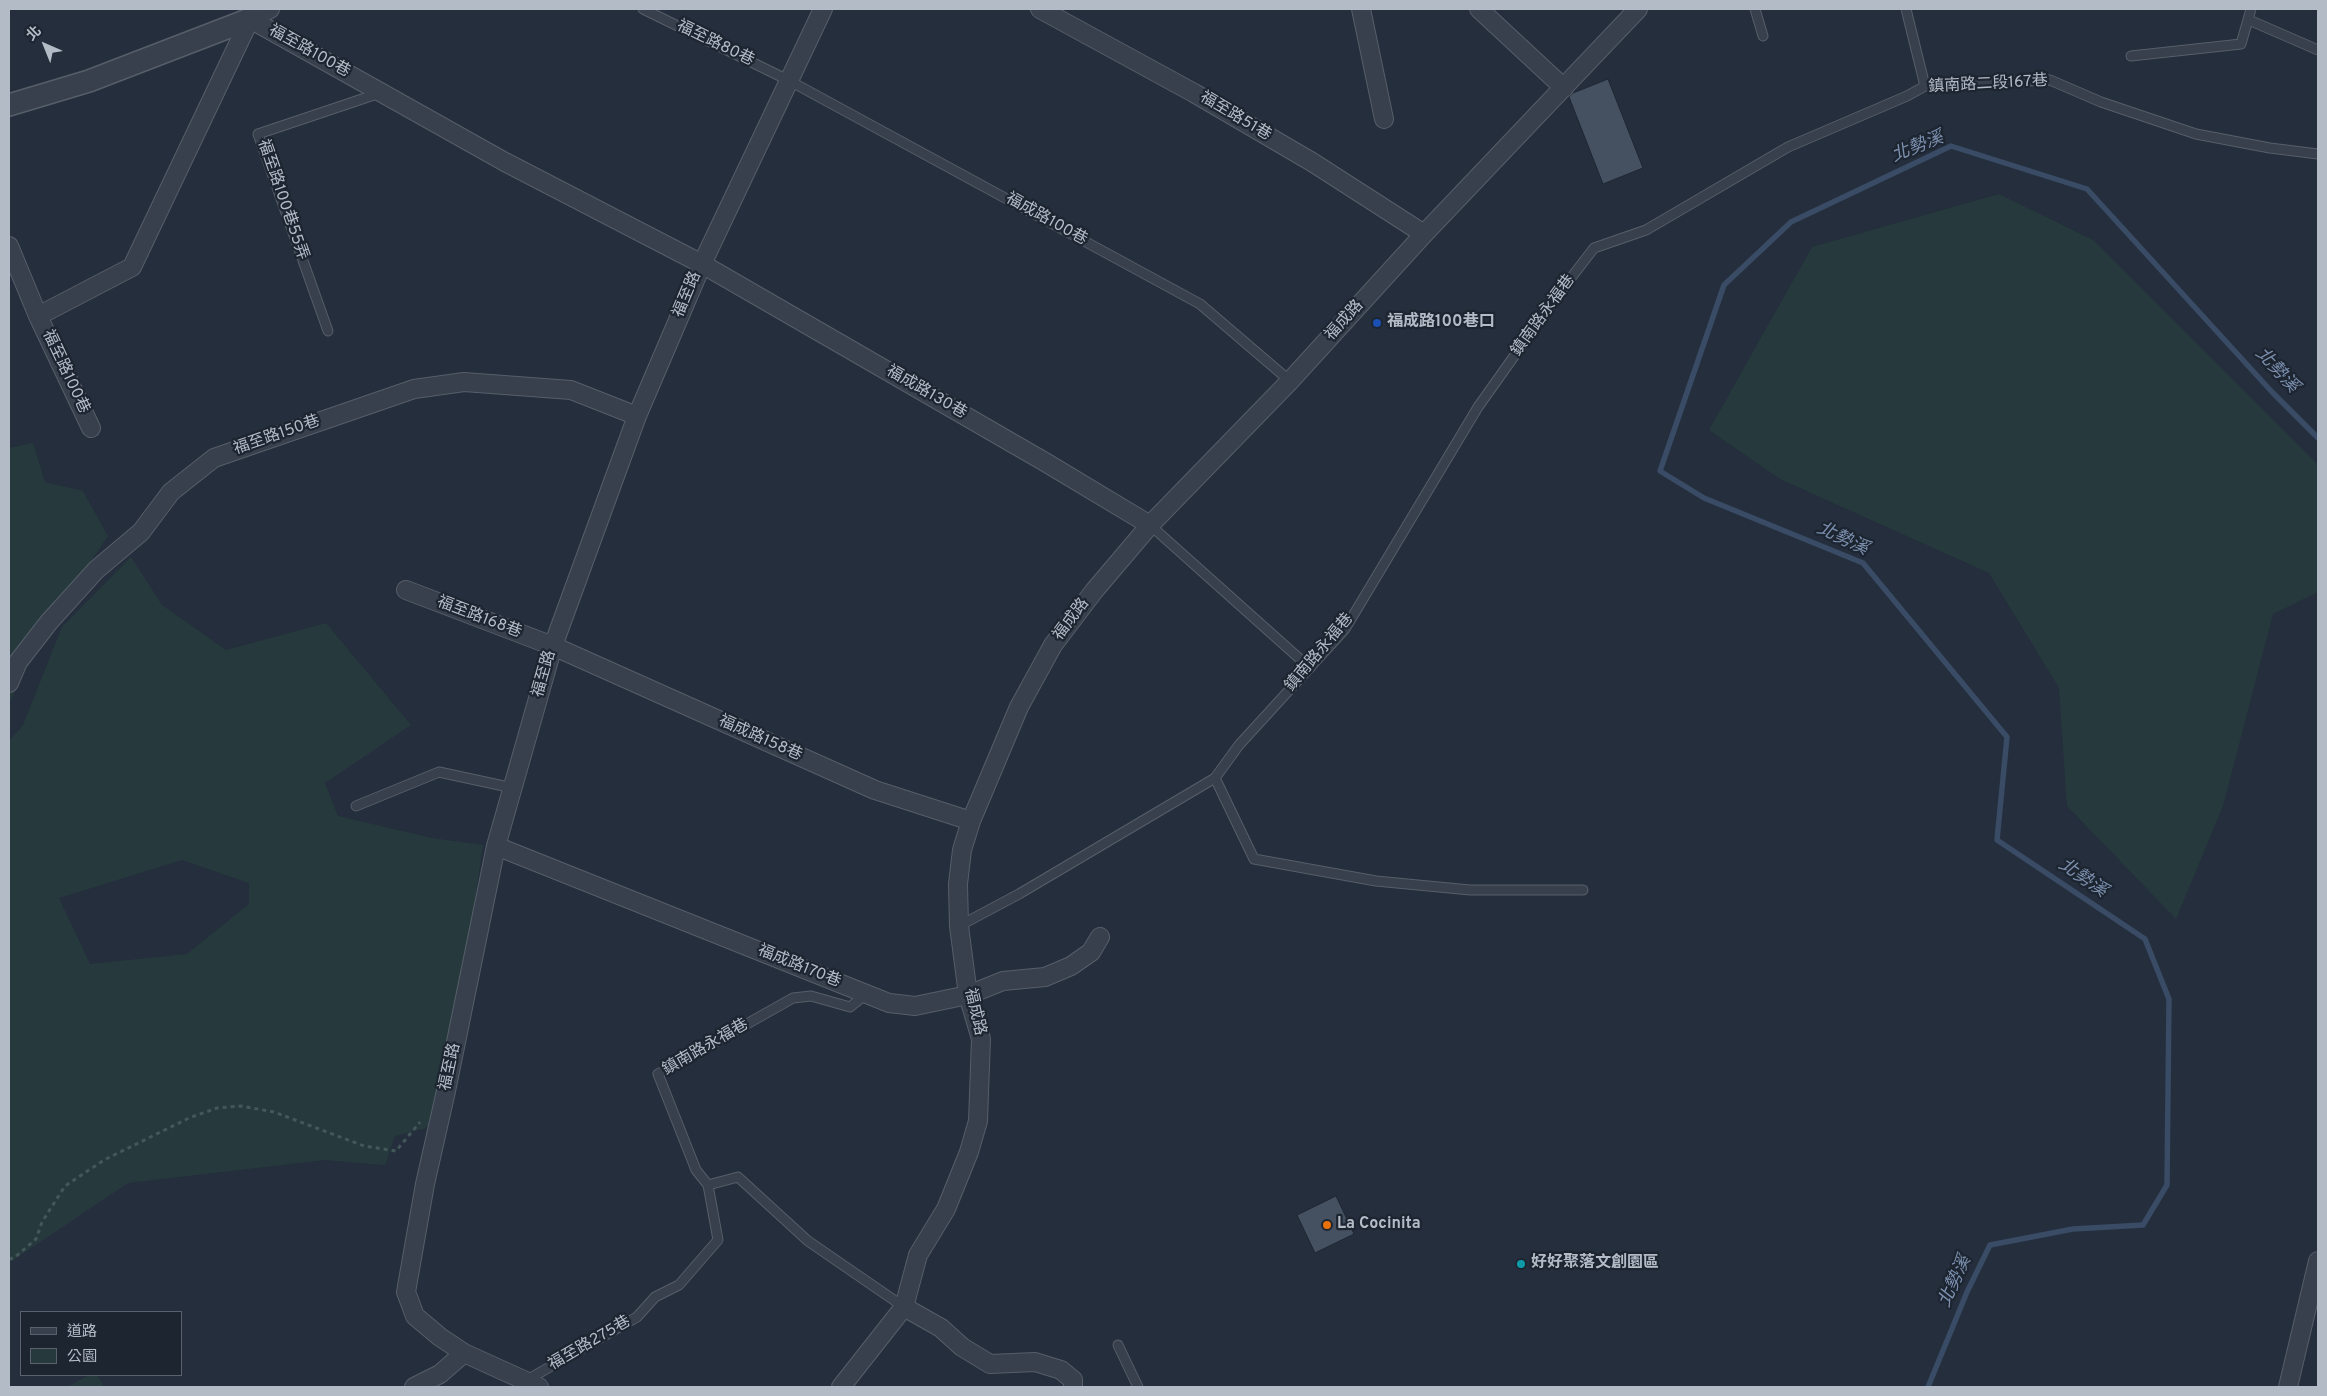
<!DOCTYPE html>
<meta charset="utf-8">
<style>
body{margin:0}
#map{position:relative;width:2327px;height:1396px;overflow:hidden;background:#242e3c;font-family:Overpass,"Noto Sans TC",sans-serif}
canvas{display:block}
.frame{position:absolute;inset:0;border:10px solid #b3bbc7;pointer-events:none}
.legend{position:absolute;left:20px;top:1311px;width:162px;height:65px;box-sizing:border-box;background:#1d2531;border:1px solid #59616d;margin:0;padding:6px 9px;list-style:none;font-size:15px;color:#b3bbc7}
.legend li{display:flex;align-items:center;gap:10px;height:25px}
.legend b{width:25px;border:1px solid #59616d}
.north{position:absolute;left:20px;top:20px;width:50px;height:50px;-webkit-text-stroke:4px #1d2531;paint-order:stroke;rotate:316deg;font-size:14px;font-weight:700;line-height:20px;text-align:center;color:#b3bbc7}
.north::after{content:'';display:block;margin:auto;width:18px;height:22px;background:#b3bbc7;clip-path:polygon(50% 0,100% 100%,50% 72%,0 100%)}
</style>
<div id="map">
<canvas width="2327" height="1396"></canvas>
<div class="frame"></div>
<ul class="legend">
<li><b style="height:6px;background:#37404c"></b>道路</li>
<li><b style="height:14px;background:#263a3d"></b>公園</li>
</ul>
<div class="north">北</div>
</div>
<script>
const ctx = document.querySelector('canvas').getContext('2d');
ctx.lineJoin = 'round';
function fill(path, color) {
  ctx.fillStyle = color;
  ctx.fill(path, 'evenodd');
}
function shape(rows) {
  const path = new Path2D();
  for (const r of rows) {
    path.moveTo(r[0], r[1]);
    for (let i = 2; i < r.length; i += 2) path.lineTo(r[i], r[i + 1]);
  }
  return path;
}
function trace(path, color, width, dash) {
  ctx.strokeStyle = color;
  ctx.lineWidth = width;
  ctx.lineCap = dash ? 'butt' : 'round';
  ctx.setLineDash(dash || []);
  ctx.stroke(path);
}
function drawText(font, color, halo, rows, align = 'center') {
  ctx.font = font + ' Overpass,"Noto Sans TC",sans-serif';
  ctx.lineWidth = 4.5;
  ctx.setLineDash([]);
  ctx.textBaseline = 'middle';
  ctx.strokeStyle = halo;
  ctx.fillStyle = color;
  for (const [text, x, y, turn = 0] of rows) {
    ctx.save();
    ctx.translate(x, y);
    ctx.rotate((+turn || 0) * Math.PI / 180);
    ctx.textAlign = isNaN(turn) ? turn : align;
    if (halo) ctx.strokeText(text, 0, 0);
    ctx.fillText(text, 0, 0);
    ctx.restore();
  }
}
const green = shape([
 [1999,194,2093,240,2318,465,2318,592,2273,614,2223,806,2176,919,2067,806,2059,688,1989,573,1780,479,1709,430,1812,247],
 [33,443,45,482,83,491,108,536,35,645,9,705,9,448],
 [131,557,162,605,226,650,326,623,411,725,325,783,338,816,432,838,483,845,442,1119,423,1129,395,1136,385,1165,325,1160,128,1183,9,1263,9,741,23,725,62,627],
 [182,860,249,883,249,904,187,954,90,964,59,898],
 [89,1375,97,1375,104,1387,67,1387]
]);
const stream = shape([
 [1928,1387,1967,1292,1990,1245,2073,1229,2143,1225,2167,1185,2169,999,2145,939,1997,840,2007,737,1863,563,1704,498,1660,471,1724,285,1791,222,1951,146,2087,189,2272,392,2318,438]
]);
const building = shape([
 [1608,79,1643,168,1603,184,1569,97,1573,93,1608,79],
 [1336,1196,1354,1234,1315,1253,1297,1215,1336,1196]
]);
const path = shape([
 [9,1259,14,1258,36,1239,42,1222,65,1186,104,1160,189,1118,217,1108,241,1106,274,1112,364,1146,396,1151,420,1122]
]);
const service = shape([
 [643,9,788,80,1200,304,1290,381],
 [1755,9,1763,36],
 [1906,9,1925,86],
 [2249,20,2318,50],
 [2131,56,2241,44,2251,9],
 [328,331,258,134,380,93],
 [1150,525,1310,668],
 [1215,778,1254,859,1376,881,1470,890,1583,890],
 [356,806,439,772,513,788],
 [959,926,1019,894,1215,778,1239,745,1345,629,1478,407,1554,300,1594,248,1646,230,1788,147,1907,96,1925,86,2050,80,2101,102,2196,134,2270,148,2318,154],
 [866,994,850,1007,811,996,793,998,658,1074,696,1170,708,1185,738,1177,808,1241,904,1307],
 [1118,1345,1138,1387],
 [527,1380,637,1317,655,1297,679,1285,718,1240,708,1185]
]);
const minor = shape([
 [1040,9,1194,93,1312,162,1424,234],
 [1361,9,1384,119],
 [1479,9,1564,88],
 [250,19,505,162,702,264,1045,462,1150,525],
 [250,19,270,9],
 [9,246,38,316,91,428],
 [38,316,132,267,250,19],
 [406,590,553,646,875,790,971,821],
 [9,683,18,662,49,622,96,570,141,532,171,492,214,458,414,389,464,382,571,390,637,416],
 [496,846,889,1003,915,1006,968,995,1003,981,1045,977,1071,966,1091,952,1100,937],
 [904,1307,941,1328,962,1347,990,1364,1035,1362,1061,1370,1073,1380,1073,1387],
 [414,1387,440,1374,464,1353],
 [539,1387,464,1353,440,1337,415,1316,406,1292,425,1184,446,1091,496,846,553,646,637,416,702,264,823,9],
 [841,1387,904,1307,918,1255,946,1209,969,1152,978,1121,981,1039,968,995,959,926,958,884,962,850,971,821,1019,707,1053,645,1094,591,1150,525,1290,381,1424,234,1638,9],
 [2288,1387,2318,1261]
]);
const tertiary = shape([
 [9,105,89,81,250,19,255,9]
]);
const markers = [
 [1377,323,5,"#1a4fb4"],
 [1327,1225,5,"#e8710a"],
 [1521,1264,5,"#0f9aa8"]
];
const streetNames = [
 ["福至路80巷",715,44,26],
 ["福至路100巷",309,52,29],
 ["鎮南路二段167巷",1988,85,-3],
 ["福至路51巷",1235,117,31],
 ["福至路100巷55弄",282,200,71],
 ["福成路100巷",1046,220,29],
 ["福至路",688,295,-67],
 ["鎮南路永福巷",1544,316,-54],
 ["福成路",1345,321,-48],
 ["福至路100巷",65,372,65],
 ["福成路130巷",926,393,30],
 ["福至路150巷",277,436,-19],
 ["福至路168巷",479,618,21],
 ["福成路",1072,620,-53],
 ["鎮南路永福巷",1320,653,-50],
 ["福至路",545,674,-74],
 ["福成路158巷",760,739,24],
 ["福成路170巷",799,967,22],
 ["福成路",974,1012,77],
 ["鎮南路永福巷",706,1048,-30],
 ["福至路",451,1067,-78],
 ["福至路275巷",590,1344,-30]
];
const poiNames = [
 ["福成路100巷口",1387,323],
 ["La Cocinita",1337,1225],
 ["好好聚落文創園區",1531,1264]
];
const waterNames = [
 ["北勢溪",1918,148,-22],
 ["北勢溪",2276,371,47],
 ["北勢溪",1842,540,25],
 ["北勢溪",2082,879,34],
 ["北勢溪",1956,1282,-66]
];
fill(green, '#263a3d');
trace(stream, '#394b65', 5.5);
fill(building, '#455060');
trace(building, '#1f2733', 1);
trace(service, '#565e6a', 11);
trace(minor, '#565e6a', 20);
trace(tertiary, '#565e6a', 24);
trace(path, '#44575a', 3, [4, 4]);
trace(service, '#37404c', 9);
trace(minor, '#37404c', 18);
trace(tertiary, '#37404c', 21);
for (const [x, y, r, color] of markers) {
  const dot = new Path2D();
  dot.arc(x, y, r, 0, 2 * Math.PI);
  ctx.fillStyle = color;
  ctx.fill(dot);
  trace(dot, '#1d2531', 2);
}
drawText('16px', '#b3bbc7', '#1d2531', streetNames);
drawText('bold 16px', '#b3bbc7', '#1d2531', poiNames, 'left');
drawText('italic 18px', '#7c90af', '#1d2531', waterNames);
</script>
